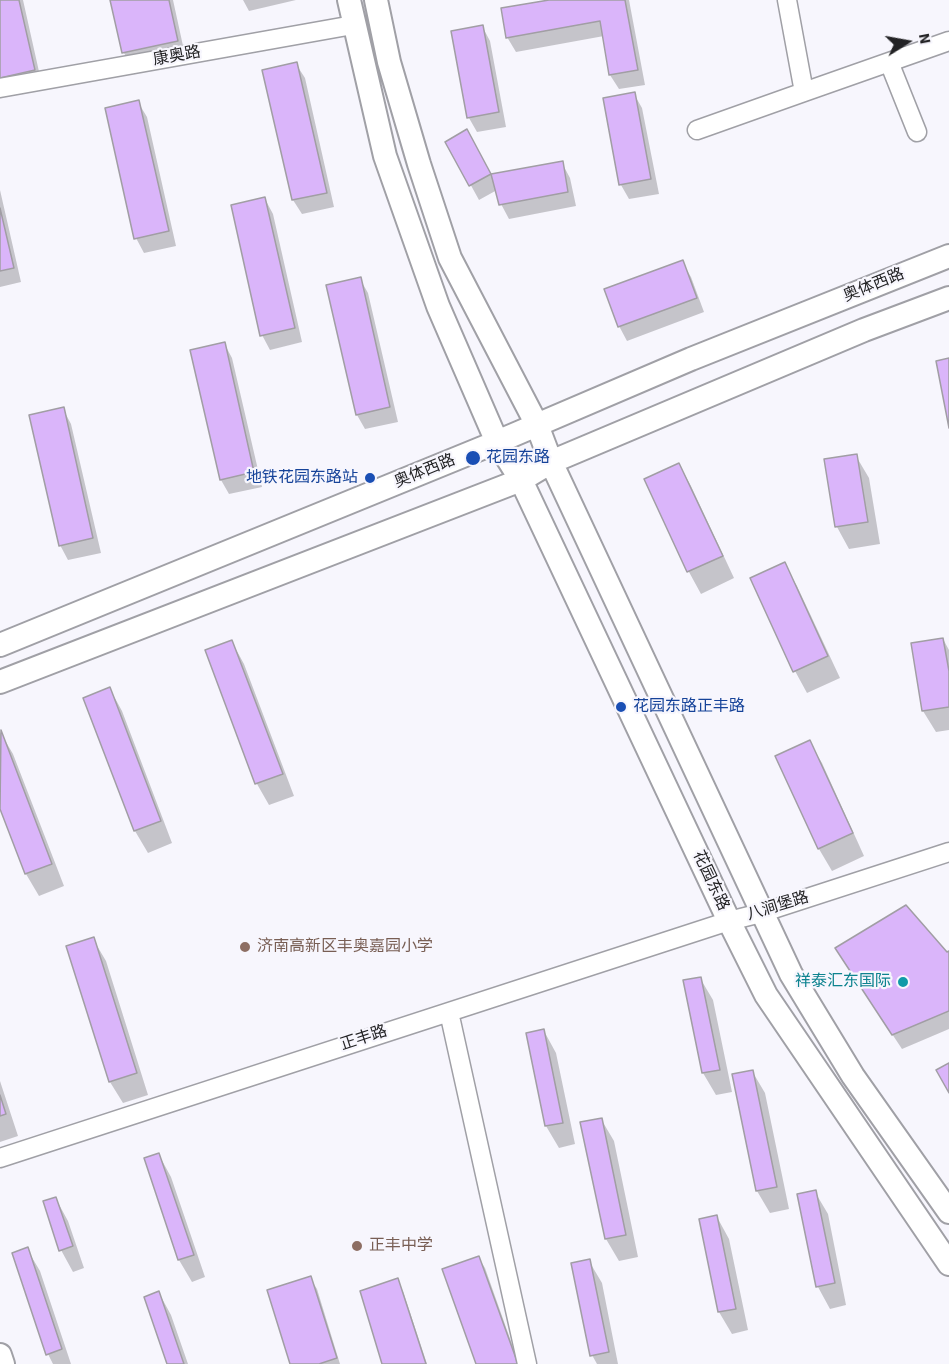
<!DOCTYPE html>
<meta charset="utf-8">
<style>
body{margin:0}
#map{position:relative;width:949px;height:1364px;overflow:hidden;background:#f7f6fd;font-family:"Source Sans 3",sans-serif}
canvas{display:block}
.north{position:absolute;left:877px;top:12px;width:60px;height:60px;-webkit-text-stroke:4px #f7f6fd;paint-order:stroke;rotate:79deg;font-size:16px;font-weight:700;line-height:24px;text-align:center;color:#232325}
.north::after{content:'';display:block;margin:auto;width:21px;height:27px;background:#232325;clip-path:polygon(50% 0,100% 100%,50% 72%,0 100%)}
</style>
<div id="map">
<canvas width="949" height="1364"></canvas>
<div class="north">N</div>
</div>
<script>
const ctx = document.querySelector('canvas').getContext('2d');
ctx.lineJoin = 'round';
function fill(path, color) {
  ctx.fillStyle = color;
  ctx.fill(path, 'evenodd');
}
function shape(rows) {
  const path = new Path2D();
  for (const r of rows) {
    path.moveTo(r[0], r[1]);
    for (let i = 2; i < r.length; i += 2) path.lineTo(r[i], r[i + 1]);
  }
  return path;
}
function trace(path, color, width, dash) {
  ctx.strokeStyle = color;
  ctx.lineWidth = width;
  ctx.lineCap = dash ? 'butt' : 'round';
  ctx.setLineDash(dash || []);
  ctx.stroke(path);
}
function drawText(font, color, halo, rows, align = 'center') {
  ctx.font = font + ' "Source Sans 3","Noto Sans SC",sans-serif';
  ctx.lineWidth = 4.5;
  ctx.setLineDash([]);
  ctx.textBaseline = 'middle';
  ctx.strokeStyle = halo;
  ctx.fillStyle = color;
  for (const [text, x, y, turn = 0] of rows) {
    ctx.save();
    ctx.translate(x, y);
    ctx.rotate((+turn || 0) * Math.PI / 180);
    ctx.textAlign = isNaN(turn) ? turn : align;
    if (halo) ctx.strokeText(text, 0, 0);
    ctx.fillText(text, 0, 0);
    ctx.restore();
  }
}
const shadow = shape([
 [0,0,23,0,42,85,0,94],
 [112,0,173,0,185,55,132,67,124,53],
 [243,0,296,0,249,11],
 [558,0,629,0,645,85,619,89,610,75,604,36,516,52,507,37],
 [482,26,490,41,506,127,477,132,469,118],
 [296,64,305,78,334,207,302,214,293,200,264,71],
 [634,94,642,108,659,194,629,199,621,185,604,99],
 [138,102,147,117,176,246,144,253,136,238],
 [466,132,490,175,562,163,570,178,576,206,509,219,501,204,497,190,479,200,447,142],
 [0,190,21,282,0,287],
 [265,199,273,214,302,342,270,350,262,335],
 [682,262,691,277,704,312,627,341,619,326],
 [360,279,368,293,398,422,365,429,357,415,328,286],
 [224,343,232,358,262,487,229,494,221,480],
 [63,409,71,424,101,553,68,560,60,545],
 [856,456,869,478,880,544,849,549,837,527],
 [679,464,691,486,734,578,701,594,689,572,646,480],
 [784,564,797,586,840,678,807,693,795,671,752,579],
 [943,639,949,650,949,730,936,732,923,711],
 [232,642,244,664,294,796,269,805,257,784,207,651],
 [110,689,122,711,172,843,148,853,135,831,85,699],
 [0,732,13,754,64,886,39,896,26,874,0,805],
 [809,742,822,763,864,856,832,871,819,849,777,757],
 [93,939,106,961,148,1095,123,1103,110,1082],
 [949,953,949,1029,902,1049,845,963],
 [700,978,713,1000,732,1092,716,1095,703,1073,684,982],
 [544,1031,556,1053,575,1144,559,1148,546,1126],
 [752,1071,765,1093,789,1209,770,1213,757,1191],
 [0,1081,18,1136,0,1142],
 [601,1119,614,1141,638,1257,619,1261,606,1239],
 [159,1155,171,1177,205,1277,192,1282,179,1260,146,1159],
 [815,1192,828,1214,846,1305,830,1309,818,1287,799,1195],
 [56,1199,68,1221,84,1268,73,1272,61,1250],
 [717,1217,729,1239,748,1330,732,1334,719,1312],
 [27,1249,40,1271,71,1364,53,1364,48,1354],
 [478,1257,485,1268,519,1364,477,1364],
 [589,1261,602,1283,618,1364,597,1364,592,1355],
 [310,1278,317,1289,340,1364,292,1364],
 [397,1280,403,1291,427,1364,383,1364],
 [159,1293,171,1315,188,1364,168,1364]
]);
const building = shape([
 [0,0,19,0,35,70,0,78,0,0],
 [110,0,169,0,178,41,122,53,110,0],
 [549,0,625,0,638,70,609,75,600,21,506,38,501,8,549,0],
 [483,25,499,112,467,118,451,31,483,25],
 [297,62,327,193,292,200,262,70,297,62],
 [635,92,651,179,619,185,603,98,635,92],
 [139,100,169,231,134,239,105,108,139,100],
 [467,129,491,174,469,186,445,142,467,129],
 [563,161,568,192,499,205,491,174,563,161],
 [265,197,295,328,260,336,231,205,265,197],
 [0,208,14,268,0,271,0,208],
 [683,260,697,298,618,327,604,289,683,260],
 [361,277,390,407,356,415,326,285,361,277],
 [225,342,254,472,220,480,190,350,225,342],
 [949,358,949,428,936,361,949,358],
 [64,407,93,538,59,546,29,415,64,407],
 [857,454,868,522,835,527,824,459,857,454],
 [679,463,723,556,687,572,644,479,679,463],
 [785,562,828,656,793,672,750,578,785,562],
 [943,638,949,671,949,707,922,711,911,643,943,638],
 [232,640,283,774,255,784,205,650,232,640],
 [110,687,161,821,134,831,83,698,110,687],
 [1,730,52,864,25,874,0,809,1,730],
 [810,740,853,833,818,849,775,756,810,740],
 [906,905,947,952,949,951,949,1011,892,1035,835,948,906,905],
 [94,937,137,1073,109,1082,66,946,94,937],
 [701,977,720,1070,702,1073,683,980,701,977],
 [544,1029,563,1123,545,1126,526,1033,544,1029],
 [949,1063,949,1093,936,1070,949,1063],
 [753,1070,777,1187,756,1191,732,1074,753,1070],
 [0,1095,6,1114,0,1116,0,1095],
 [602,1118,626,1235,605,1239,580,1122,602,1118],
 [159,1153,194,1255,178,1260,144,1158,159,1153],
 [816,1190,835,1283,816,1287,797,1194,816,1190],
 [56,1197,73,1246,59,1251,43,1201,56,1197],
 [717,1215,736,1309,718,1312,699,1219,717,1215],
 [28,1247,62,1349,46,1355,12,1253,28,1247],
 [479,1256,518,1364,476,1364,442,1269,479,1256],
 [590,1259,609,1352,590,1356,571,1263,590,1259],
 [311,1276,337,1358,319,1364,290,1364,267,1290,311,1276],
 [398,1278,426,1364,382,1364,360,1291,398,1278],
 [159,1291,184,1364,167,1364,144,1297,159,1291]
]);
const minor = shape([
 [889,62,917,132],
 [0,88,353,25],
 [804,92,949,41],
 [697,130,804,92,787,0],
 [449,1012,527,1364],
 [0,1158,729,921,761,913,949,852]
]);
const major = shape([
 [349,0,385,156,438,306,497,442,521,480,729,921,766,995,949,1264],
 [376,0,389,62,419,164,450,258,537,425,551,462,791,974,853,1076,949,1212],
 [0,645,497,442,691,359,949,256],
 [0,682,521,480,551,462,864,330,949,298],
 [0,1355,3,1364]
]);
const markers = [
 [473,458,8,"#1a4fb4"],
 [370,478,6,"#1a4fb4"],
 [621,707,6,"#1a4fb4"],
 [245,947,6,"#8d6e63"],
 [903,982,6,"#0f9aa8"],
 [357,1246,6,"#8d6e63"]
];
const streetNames = [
 ["康奥路",177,57,-10],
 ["奥体西路",874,286,-22],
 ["奥体西路",425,472,-22],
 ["花园东路",710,881,65],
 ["八涧堡路",778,907,-17],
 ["正丰路",364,1039,-18]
];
const transitNames = [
 ["花园东路",486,458],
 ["地铁花园东路站",358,478,"right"],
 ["花园东路正丰路",633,707]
];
const educationNames = [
 ["济南高新区丰奥嘉园小学",257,947],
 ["正丰中学",369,1246]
];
const cultureNames = [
 ["祥泰汇东国际",891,982]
];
fill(shadow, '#0003');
fill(building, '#dab5fa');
trace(building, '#a19ea4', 1.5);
trace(minor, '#a0a0a6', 21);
trace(major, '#a0a0a6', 26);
trace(minor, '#fff', 18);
trace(major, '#fff', 22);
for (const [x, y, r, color] of markers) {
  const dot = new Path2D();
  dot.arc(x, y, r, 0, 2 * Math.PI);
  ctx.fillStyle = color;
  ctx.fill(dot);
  trace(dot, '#f7f6fd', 2);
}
drawText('16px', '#232325', '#f7f6fd', streetNames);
drawText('16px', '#164399', '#f7f6fd', transitNames, 'left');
drawText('16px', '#785e54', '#f7f6fd', educationNames, 'left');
drawText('16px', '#0d838f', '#f7f6fd', cultureNames, 'right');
</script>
